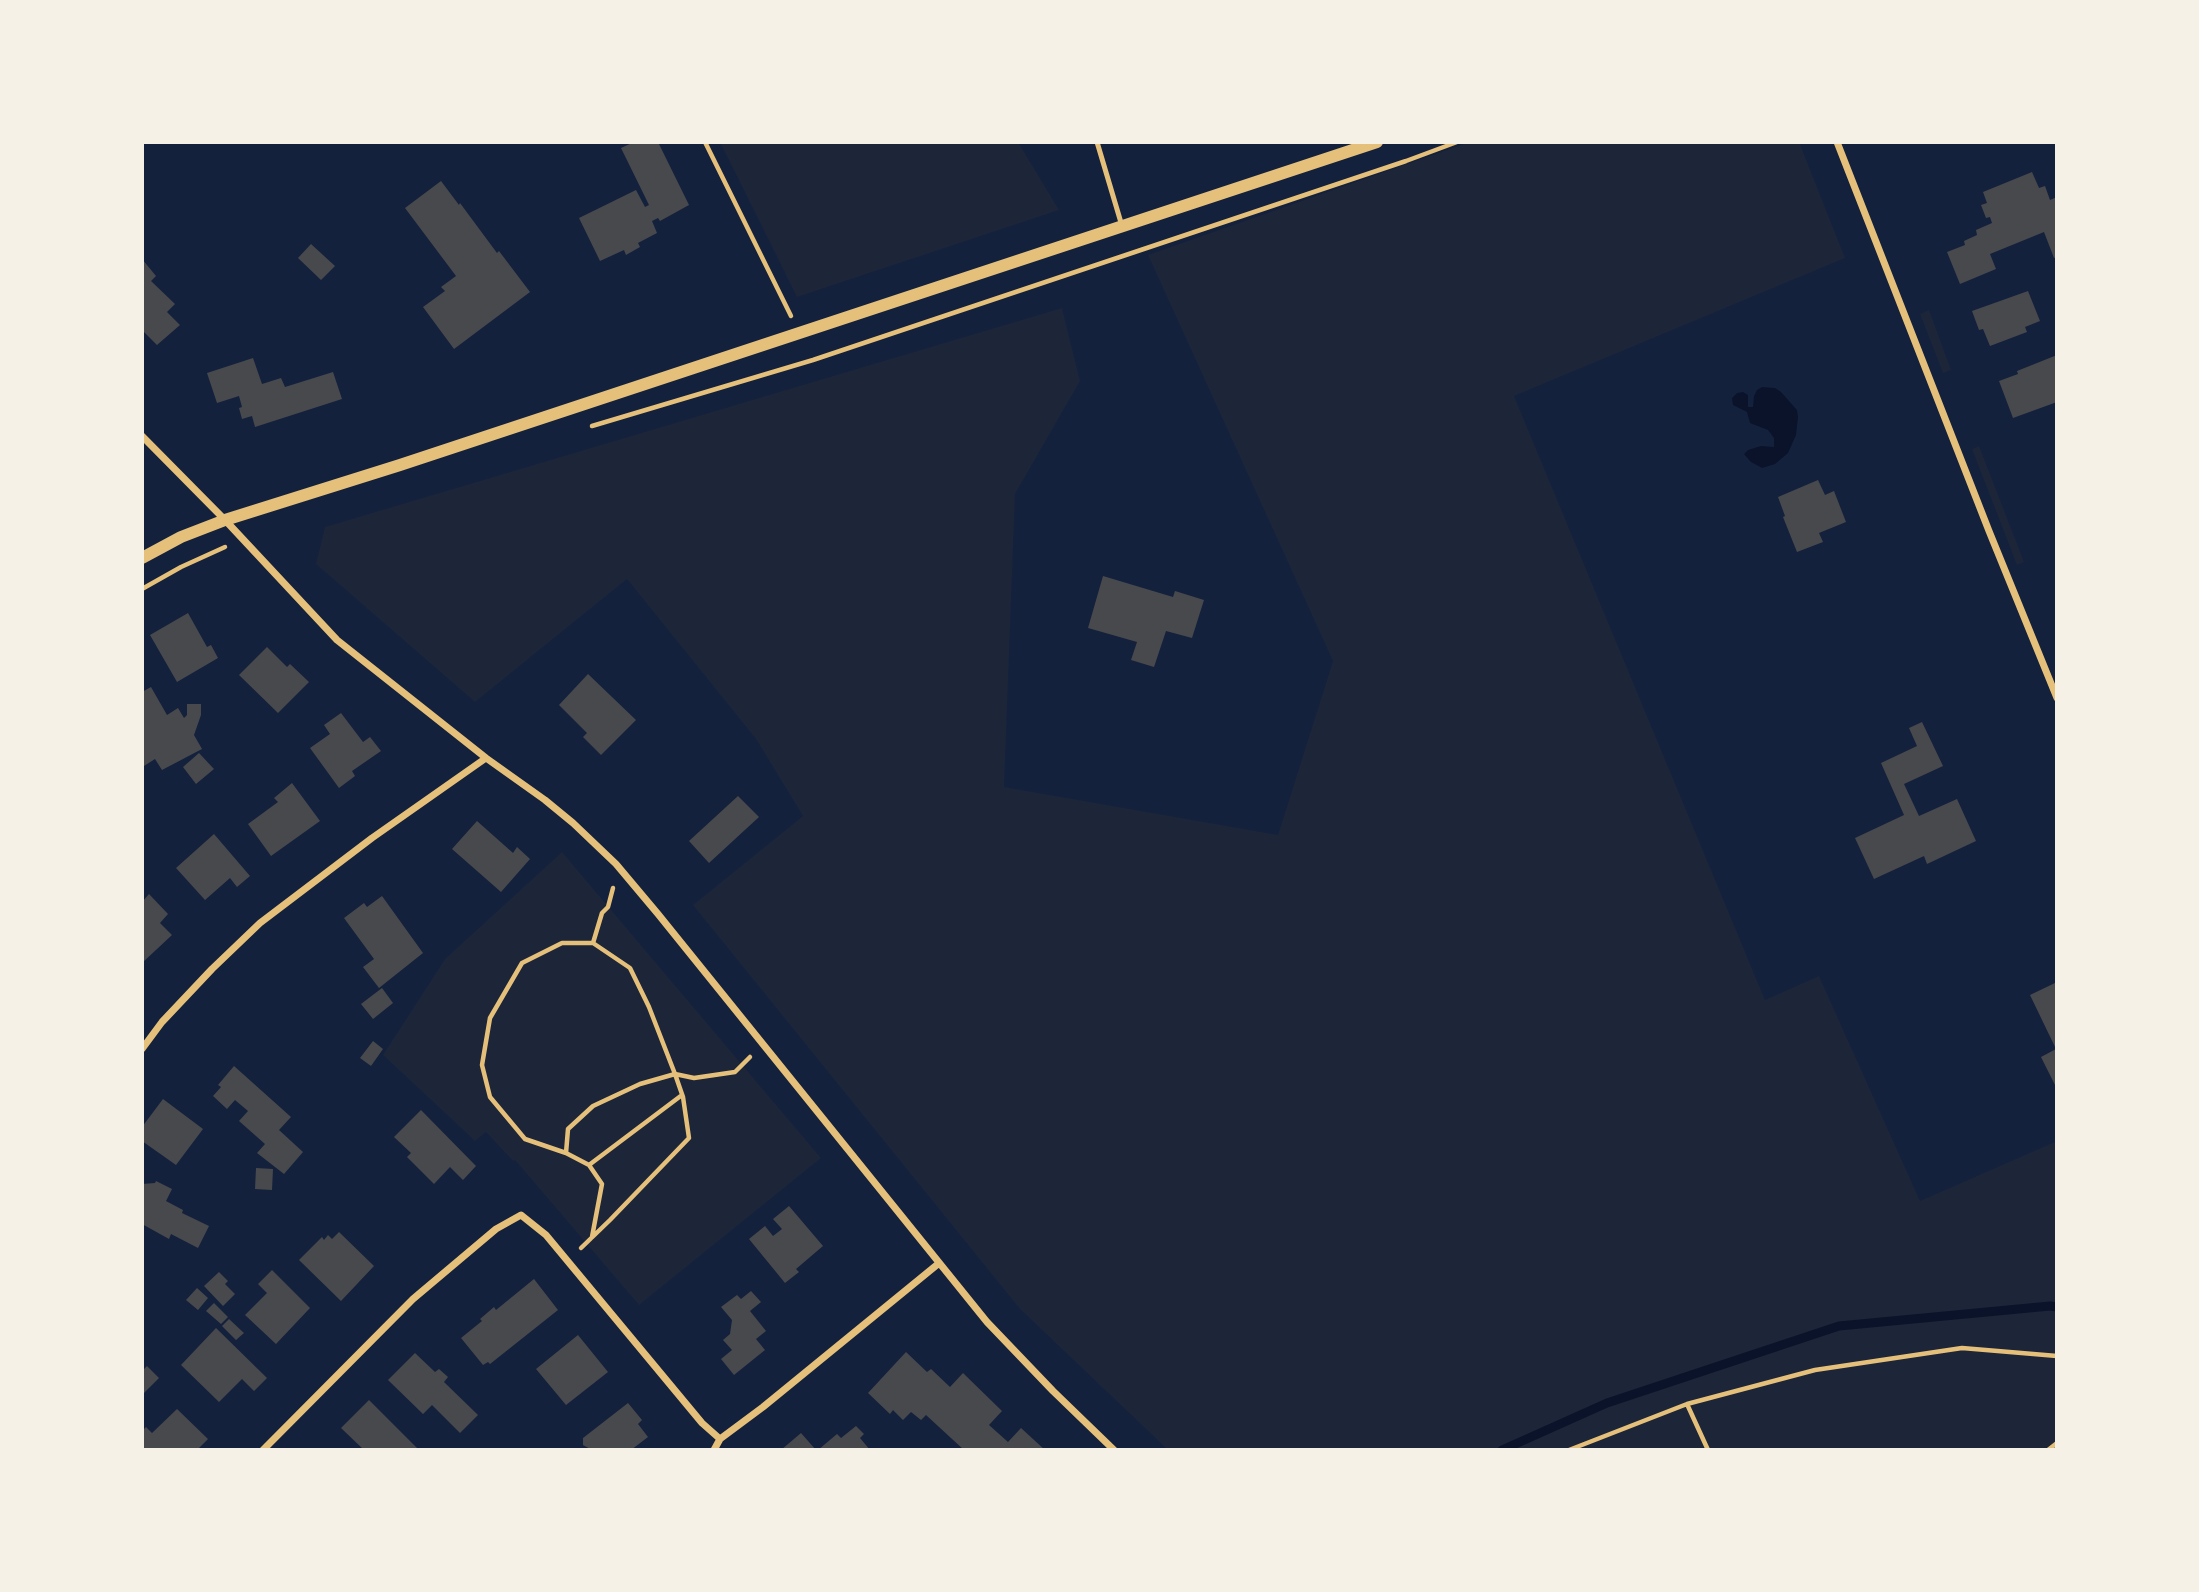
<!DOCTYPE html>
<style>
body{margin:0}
#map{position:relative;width:2199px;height:1592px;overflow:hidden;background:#14213d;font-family:Rubik,sans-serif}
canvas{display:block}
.frame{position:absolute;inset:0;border:144px solid #f6f1e7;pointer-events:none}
</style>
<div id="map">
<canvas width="2199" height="1592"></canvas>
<div class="frame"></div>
</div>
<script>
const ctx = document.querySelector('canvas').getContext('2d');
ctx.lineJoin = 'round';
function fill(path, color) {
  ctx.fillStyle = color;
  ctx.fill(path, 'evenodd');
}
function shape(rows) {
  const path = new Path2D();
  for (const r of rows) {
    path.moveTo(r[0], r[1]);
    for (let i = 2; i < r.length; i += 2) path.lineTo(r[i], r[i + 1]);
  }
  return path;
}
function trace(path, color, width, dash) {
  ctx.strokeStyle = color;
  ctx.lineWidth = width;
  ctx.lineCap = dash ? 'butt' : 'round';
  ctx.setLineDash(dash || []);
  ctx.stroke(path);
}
const green = shape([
 [720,142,1018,142,1059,210,797,297],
 [1470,142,1799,142,1845,258,1514,396,1765,1000,1819,976,1920,1201,2057,1141,2057,1450,1168,1450,1020,1309,693,905,803,816,756,739,627,579,475,702,316,564,325,527,1062,308,1080,381,1015,494,1004,787,1278,835,1333,661,1148,255],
 [1929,310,1951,370,1943,373,1920,314],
 [1979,446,2024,562,2017,565,1972,449],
 [562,852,821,1158,639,1305,515,1160,513,1161,486,1132,475,1141,383,1055,445,959]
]);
const water = shape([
 [1762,387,1775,388,1781,392,1797,410,1798,417,1796,435,1788,453,1775,464,1762,468,1751,462,1744,454,1748,450,1761,446,1774,447,1774,438,1768,430,1750,423,1747,412,1733,405,1732,398,1737,393,1743,392,1748,395,1748,407,1753,407,1754,396,1757,390]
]);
const stream = shape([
 [1502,1450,1607,1403,1839,1326,2050,1306,2057,1307]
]);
const building = shape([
 [634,142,658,142,689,205,660,221,658,218,652,221,657,233,638,243,640,247,626,255,624,250,600,261,579,218,636,190,645,207,649,205,621,148],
 [2032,172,2039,188,2045,186,2050,200,2057,197,2057,257,2054,258,2044,232,1990,254,1996,269,1960,284,1947,252,1965,245,1964,241,1977,235,1976,230,1992,223,1990,217,1986,218,1981,205,1987,203,1983,192],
 [441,181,459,205,460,203,497,253,499,251,530,292,454,349,423,307,445,291,441,287,456,276,405,208],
 [311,244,335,266,321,280,298,258],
 [142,259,156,276,151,281,175,304,167,312,180,325,157,345,142,330],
 [2028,291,2040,321,2025,327,2027,332,1990,346,1983,329,1979,330,1972,311],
 [2057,355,2057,402,2013,418,1999,381,2018,374,2017,371],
 [253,358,262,384,281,378,285,387,333,372,342,399,255,427,252,416,242,419,239,408,242,407,239,396,217,403,207,373],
 [1818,480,1825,495,1834,491,1846,522,1819,533,1823,542,1797,552,1783,517,1785,516,1778,497],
 [1103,576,1173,597,1175,591,1204,600,1192,638,1166,631,1154,667,1131,660,1137,642,1088,628],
 [188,613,207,647,211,645,218,658,177,682,150,635],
 [267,647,287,667,290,664,309,682,278,713,239,675],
 [588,674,636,720,601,755,583,737,587,733,559,705],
 [151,687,167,715,178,708,184,718,187,715,187,704,201,704,201,715,194,735,202,749,162,770,155,759,144,766,142,762,142,692],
 [341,713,363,742,370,737,381,751,352,771,355,776,339,788,310,748,330,734,324,725],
 [1922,722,1943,766,1904,784,1919,816,1957,799,1976,841,1927,864,1924,856,1874,879,1855,838,1904,815,1881,763,1917,746,1909,728],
 [199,753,214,769,196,784,183,767],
 [292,783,320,821,271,856,248,824,278,802,274,798],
 [738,796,759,817,709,863,689,841],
 [477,821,513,853,517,847,530,859,501,892,452,849],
 [214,834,250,876,237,887,230,878,205,900,176,868],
 [149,894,168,914,160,923,172,935,142,963,142,902],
 [382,896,423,953,379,988,363,967,374,959,344,918,364,903,367,907],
 [2057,982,2057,1089,2041,1057,2056,1049,2030,995],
 [382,988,393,1003,373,1019,361,1004],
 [373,1041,383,1049,371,1066,360,1058],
 [234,1066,291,1117,279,1130,303,1152,284,1174,257,1153,265,1144,239,1121,248,1111,235,1100,227,1109,213,1096,221,1087,218,1085],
 [163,1099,203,1129,176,1165,142,1141,142,1127],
 [421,1110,476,1166,463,1180,450,1167,434,1184,407,1157,411,1153,394,1137],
 [256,1168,273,1169,272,1190,255,1189],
 [156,1181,172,1189,166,1201,183,1210,182,1213,209,1226,198,1248,171,1234,169,1239,142,1224,142,1184,155,1183],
 [789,1206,823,1246,796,1269,799,1272,785,1283,749,1239,765,1226,773,1236,782,1229,773,1219],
 [339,1232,374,1266,341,1301,299,1260,322,1237,324,1240,328,1235,332,1239],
 [272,1270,310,1308,276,1344,245,1315,267,1293,258,1284],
 [219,1272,228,1281,225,1284,235,1294,223,1306,204,1286],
 [534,1279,558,1310,490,1364,488,1362,483,1365,461,1338,482,1321,480,1319,494,1307,496,1310],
 [197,1288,208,1298,198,1310,186,1300],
 [751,1291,761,1302,750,1311,766,1331,756,1339,765,1350,734,1375,721,1359,732,1350,723,1340,730,1334,732,1320,721,1307,737,1295,741,1299],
 [214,1303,228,1317,221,1324,206,1311],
 [229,1319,244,1333,236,1340,222,1326],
 [216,1328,267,1378,254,1391,242,1379,219,1402,181,1365],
 [578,1335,608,1372,566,1405,536,1369],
 [906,1352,927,1372,931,1369,950,1387,963,1373,1002,1411,989,1425,1008,1442,1021,1428,1045,1450,964,1450,926,1415,921,1420,911,1412,903,1420,893,1410,890,1414,868,1393],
 [415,1353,435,1372,439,1369,448,1377,444,1382,478,1415,460,1433,432,1405,423,1414,388,1380],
 [147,1366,159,1378,142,1395,142,1371],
 [369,1400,417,1448,414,1450,364,1450,341,1428],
 [628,1403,642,1420,638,1424,648,1437,631,1450,592,1450,583,1445,583,1438],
 [177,1409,208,1439,197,1450,142,1450,142,1431,146,1427,152,1433],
 [856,1426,864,1434,860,1438,870,1450,818,1450,837,1434,841,1438],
 [801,1433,816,1450,781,1450]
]);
const path = shape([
 [705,142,791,316],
 [592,426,813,360,1406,161,1457,142],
 [142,589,181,567,225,547],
 [593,943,630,968,649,1007,675,1074,640,1084,593,1106,568,1129,566,1153,525,1139,490,1097,482,1065,490,1018,522,963,562,943,593,943,602,913,608,907,613,888],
 [566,1153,589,1165,602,1184,592,1237],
 [589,1165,682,1095],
 [581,1248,610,1220,689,1138,683,1097,675,1074,694,1078,735,1072,750,1057],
 [1687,1404,1708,1450],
 [1569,1450,1687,1404,1815,1370,1962,1348,2057,1356],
 [2048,1450,2057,1443]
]);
const service = shape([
 [1097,142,1122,226]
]);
const minor = shape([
 [1837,142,1989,531,2057,698],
 [142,436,225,520,337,640,486,758,545,800,573,823,616,864,658,914,987,1322,1053,1391,1114,1450],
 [142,1049,162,1022,212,969,260,923,372,838,486,758],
 [263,1450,413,1299,496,1229,521,1215,546,1235,702,1423,720,1439],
 [714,1450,720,1439,763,1407,938,1264]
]);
const tertiary = shape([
 [142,558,181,537,225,520,400,465,1377,142]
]);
fill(green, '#1d2539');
fill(water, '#0b132b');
trace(stream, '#0b132b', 9);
fill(building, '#48494c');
trace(path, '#e5c07b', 4.5);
trace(service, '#e5c07b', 5);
trace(minor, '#e5c07b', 7);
trace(tertiary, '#e5c07b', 12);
</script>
